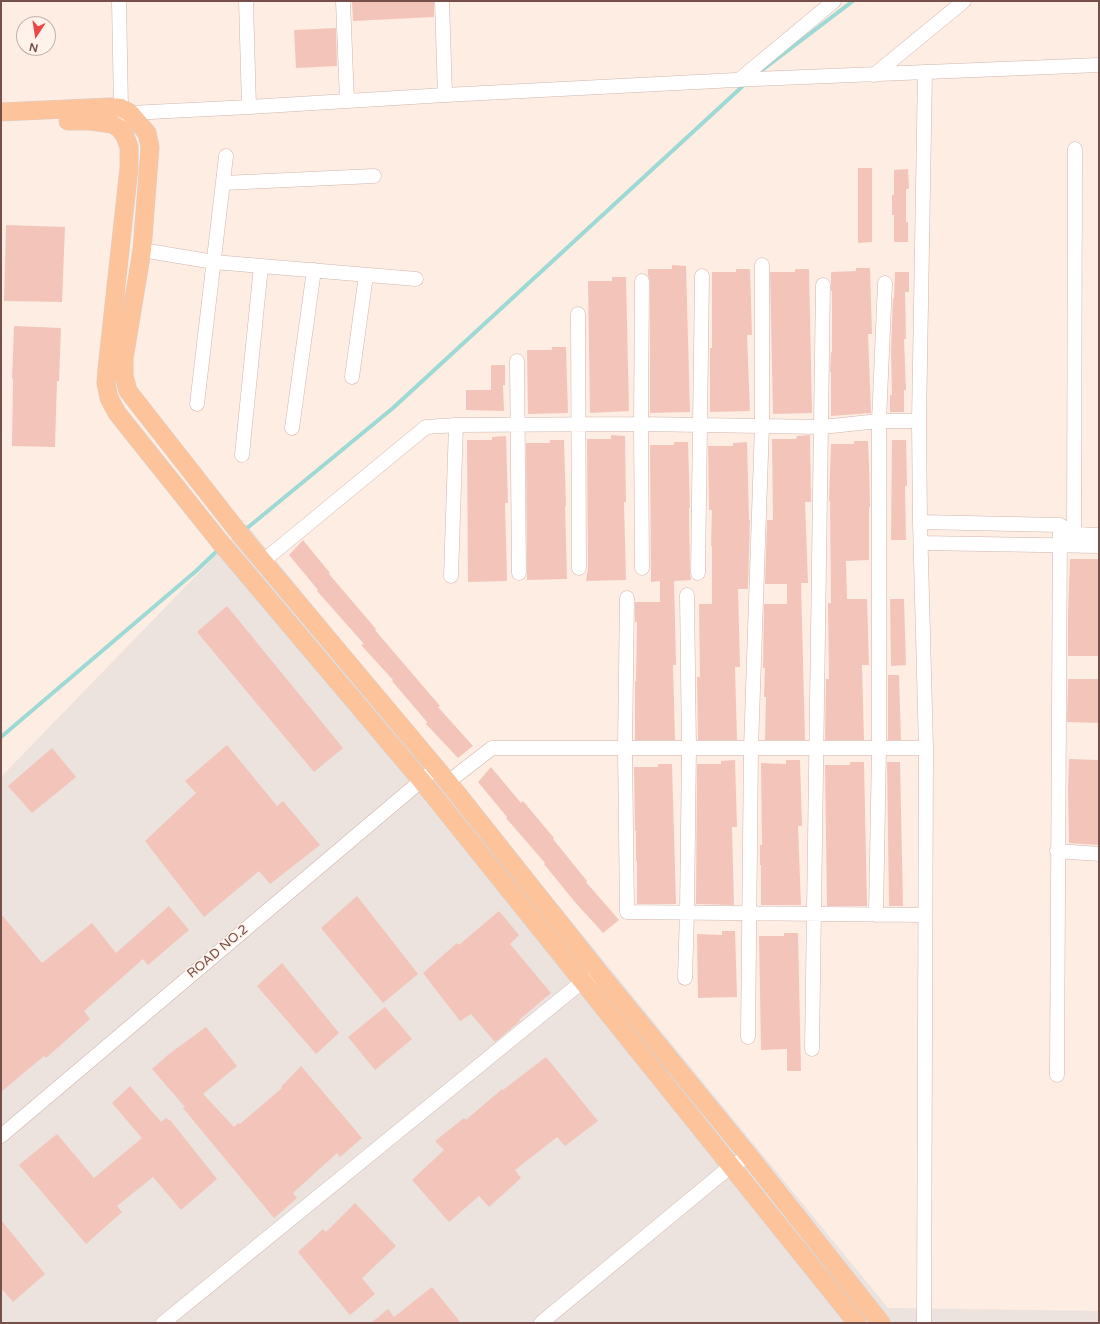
<!DOCTYPE html>
<style>
body{margin:0}
#map{position:relative;width:1100px;height:1324px;overflow:hidden;background:#fdede3;font-family:"Varela Round",sans-serif}
canvas{display:block}
.frame{position:absolute;inset:0;border:2px solid #754f49;pointer-events:none}
.north{position:absolute;left:16px;top:16px;width:40px;height:40px;box-sizing:border-box;background:#fff2ea;border:1px solid #c8b1aa;border-radius:50%;rotate:192deg;font-size:11px;font-weight:700;line-height:16px;text-align:center;color:#754f49}
.north::after{content:'';display:block;margin:auto;width:14px;height:18px;background:#e94846;clip-path:polygon(50% 0,100% 100%,50% 72%,0 100%)}
</style>
<div id="map">
<canvas width="1100" height="1324"></canvas>
<div class="frame"></div>
<div class="north">N</div>
</div>
<script>
const ctx = document.querySelector('canvas').getContext('2d');
ctx.lineJoin = 'round';
function fill(path, color) {
  ctx.fillStyle = color;
  ctx.fill(path, 'evenodd');
}
function shape(rows) {
  const path = new Path2D();
  for (const r of rows) {
    path.moveTo(r[0], r[1]);
    for (let i = 2; i < r.length; i += 2) path.lineTo(r[i], r[i + 1]);
  }
  return path;
}
function trace(path, color, width, dash) {
  ctx.strokeStyle = color;
  ctx.lineWidth = width;
  ctx.lineCap = dash ? 'butt' : 'round';
  ctx.setLineDash(dash || []);
  ctx.stroke(path);
}
function drawText(font, color, halo, rows, align = 'center') {
  ctx.font = font + ' "Varela Round",sans-serif';
  ctx.lineWidth = 3;
  ctx.setLineDash([]);
  ctx.textBaseline = 'middle';
  ctx.strokeStyle = halo;
  ctx.fillStyle = color;
  for (const [text, x, y, turn = 0] of rows) {
    ctx.save();
    ctx.translate(x, y);
    ctx.rotate((+turn || 0) * Math.PI / 180);
    ctx.textAlign = isNaN(turn) ? turn : align;
    if (halo) ctx.strokeText(text, 0, 0);
    ctx.fillText(text, 0, 0);
    ctx.restore();
  }
}
const industrial = shape([
 [246,524,888,1308,1099,1311,1099,1323,1,1323,1,777]
]);
const stream = shape([
 [757,74,853,1],
 [246,529,393,408,745,84],
 [1,737,196,571,217,551]
]);
const building = shape([
 [352,1,434,1,434,17,353,21],
 [336,28,337,66,296,68,294,30],
 [858,168,872,168,872,242,858,243],
 [908,169,909,189,906,189,906,222,908,222,908,242,894,242,894,215,892,215,892,195,894,195,894,170],
 [6,225,65,227,62,302,4,301],
 [672,265,686,266,690,412,650,413,650,281,648,275,648,269,672,269],
 [856,268,870,268,872,334,868,334,871,413,831,416,831,372,830,372,831,352,832,352,832,291,831,291,831,272,856,271],
 [736,269,750,269,752,335,747,335,750,411,710,412,710,348,712,348,712,272,736,272],
 [795,269,809,269,812,413,773,414,770,272,795,272],
 [895,272,909,272,909,292,905,292,906,339,904,339,906,390,904,390,904,412,890,412,890,395,892,395,891,350,893,298,894,298],
 [612,277,626,277,629,411,590,413,588,281,612,281],
 [14,326,61,328,59,381,57,381,55,447,12,446,13,379,12,379],
 [552,347,566,347,568,413,528,414,527,350,552,350],
 [491,365,505,365,505,385,503,385,504,411,466,410,466,390,491,390],
 [611,435,625,436,626,502,624,502,626,580,586,581,588,568,587,439,611,439],
 [810,435,811,502,805,502,808,583,801,583,805,740,765,740,766,697,764,697,765,668,763,668,764,604,787,604,787,584,765,584,767,520,773,520,772,439,796,439,797,436],
 [506,436,508,503,505,503,507,581,468,582,467,440,492,440,492,437],
 [550,440,564,440,566,506,565,506,567,579,527,580,526,443,550,443],
 [892,440,906,440,907,486,905,486,906,540,891,540],
 [854,441,868,441,869,464,870,507,869,507,869,560,846,561,847,599,867,599,869,665,862,665,864,740,825,740,826,679,829,679,828,603,831,603,830,501,829,501,831,444,854,444],
 [674,442,688,442,690,508,689,508,690,573,691,580,674,581,676,665,673,665,675,740,635,740,635,681,636,681,637,622,635,622,635,602,660,602,660,581,651,582,650,445,674,445],
 [747,442,749,520,750,520,748,589,738,589,740,667,735,667,737,740,698,740,697,677,700,677,699,604,712,604,712,546,711,546,712,510,709,510,709,507,708,446,733,446,733,443],
 [303,540,330,573,329,574,376,629,375,630,440,706,438,707,473,746,458,758,426,724,427,722,392,681,393,680,361,645,364,644,317,591,318,590,289,555],
 [1070,559,1099,559,1099,656,1068,656,1068,614],
 [890,599,904,599,906,665,891,666],
 [227,606,343,748,314,772,197,632],
 [888,675,899,675,901,740,888,740],
 [1068,679,1099,679,1099,723,1067,722],
 [227,745,277,806,283,801,320,845,270,884,259,871,204,917,145,841,196,793,185,781],
 [52,748,76,777,32,813,8,786],
 [1069,759,1099,760,1099,845,1069,843,1068,790],
 [735,760,737,827,732,827,734,905,696,904,697,764,721,764,721,761],
 [786,760,800,760,802,826,798,826,801,905,761,905,761,865,760,865,760,845,762,845,761,763,786,764],
 [850,762,864,762,867,906,827,906,825,765,850,765],
 [887,762,900,762,903,906,889,906],
 [658,764,672,764,676,904,637,904,637,861,636,861,636,831,635,831,634,767,658,767],
 [491,767,521,803,523,801,554,838,553,839,587,881,586,882,619,920,603,933,574,901,544,864,545,863,506,818,507,817,478,782],
 [357,896,418,974,383,1003,321,928],
 [169,906,189,930,148,965,143,959,84,1011,90,1019,46,1058,44,1056,1,1092,1,914,42,963,92,923,116,953],
 [499,911,519,935,510,944,551,993,519,1020,520,1021,495,1042,471,1014,460,1021,423,973,457,943,459,945],
 [722,931,735,931,737,997,698,998,697,934,722,935],
 [784,933,798,933,801,1071,787,1071,787,1049,761,1050,759,936,784,936],
 [282,963,339,1033,316,1054,257,986],
 [385,1007,412,1039,375,1070,348,1037],
 [206,1027,237,1066,203,1094,234,1127,238,1123,240,1124,282,1088,281,1087,301,1066,362,1138,340,1157,337,1153,293,1193,297,1198,274,1218,183,1108,185,1107,152,1069,169,1054],
 [546,1057,598,1121,565,1146,557,1137,515,1170,521,1178,489,1207,479,1196,449,1222,412,1180,444,1150,435,1141,464,1118,466,1120,502,1089,503,1090],
 [130,1086,161,1122,166,1118,169,1120,170,1120,217,1179,181,1210,153,1177,117,1206,122,1212,86,1244,19,1165,57,1134,94,1178,142,1138,112,1103],
 [355,1203,396,1246,362,1278,375,1294,350,1315,298,1252,323,1229,326,1232],
 [1,1220,45,1274,13,1302,1,1288],
 [432,1287,461,1323,371,1323,388,1309,394,1317]
]);
const minor = shape([
 [119,1,121,108],
 [246,1,249,107],
 [343,1,347,101],
 [442,1,445,95],
 [874,75,964,1],
 [739,80,834,1],
 [124,117,130,113,249,107,445,95,755,79,1099,65],
 [223,183,374,176],
 [142,250,214,262,416,279],
 [642,281,641,424,642,568],
 [578,314,579,568],
 [517,361,519,573],
 [352,377,366,275],
 [197,404,226,156],
 [292,428,314,270],
 [242,455,261,266],
 [920,522,1060,525,1075,534,1099,535],
 [921,543,1099,546],
 [1074,545,1075,149],
 [262,562,426,427,456,425,641,424,822,427,879,421,919,421],
 [698,573,702,276],
 [451,576,456,425],
 [627,598,625,748,627,912,925,915],
 [448,782,492,748,926,748],
 [1057,851,1099,854],
 [876,915,879,748,879,421,885,283],
 [685,978,687,912,689,748,687,595],
 [748,1037,751,748,762,425,762,265],
 [812,1049,823,285],
 [1057,1075,1060,525],
 [1,1136,435,769],
 [163,1323,583,981,591,979],
 [541,1323,731,1166,749,1156],
 [924,1323,926,748,920,522,919,421,925,72]
]);
const major = shape([
 [1,112,110,107,121,108,130,113,147,133,150,147,142,250,124,359,124,376,128,391,240,534,448,782,601,975,749,1156,881,1323],
 [68,121,91,121,112,124,119,128,125,136,129,147,129,168,107,369,106,383,109,398,117,413,220,542,421,780,857,1323]
]);
const streetNames = [
 ["ROAD NO.2",218,952,-40]
];
fill(industrial, '#ece2de');
trace(stream, '#9dd9d5', 4);
fill(building, '#f3c5ba');
trace(minor, '#d0b5ad', 15);
trace(major, '#d8cecc', 19);
trace(minor, '#fff', 14);
trace(major, '#fdc39a', 18);
drawText('13px', '#754f49', '#fff2ea', streetNames);
</script>
